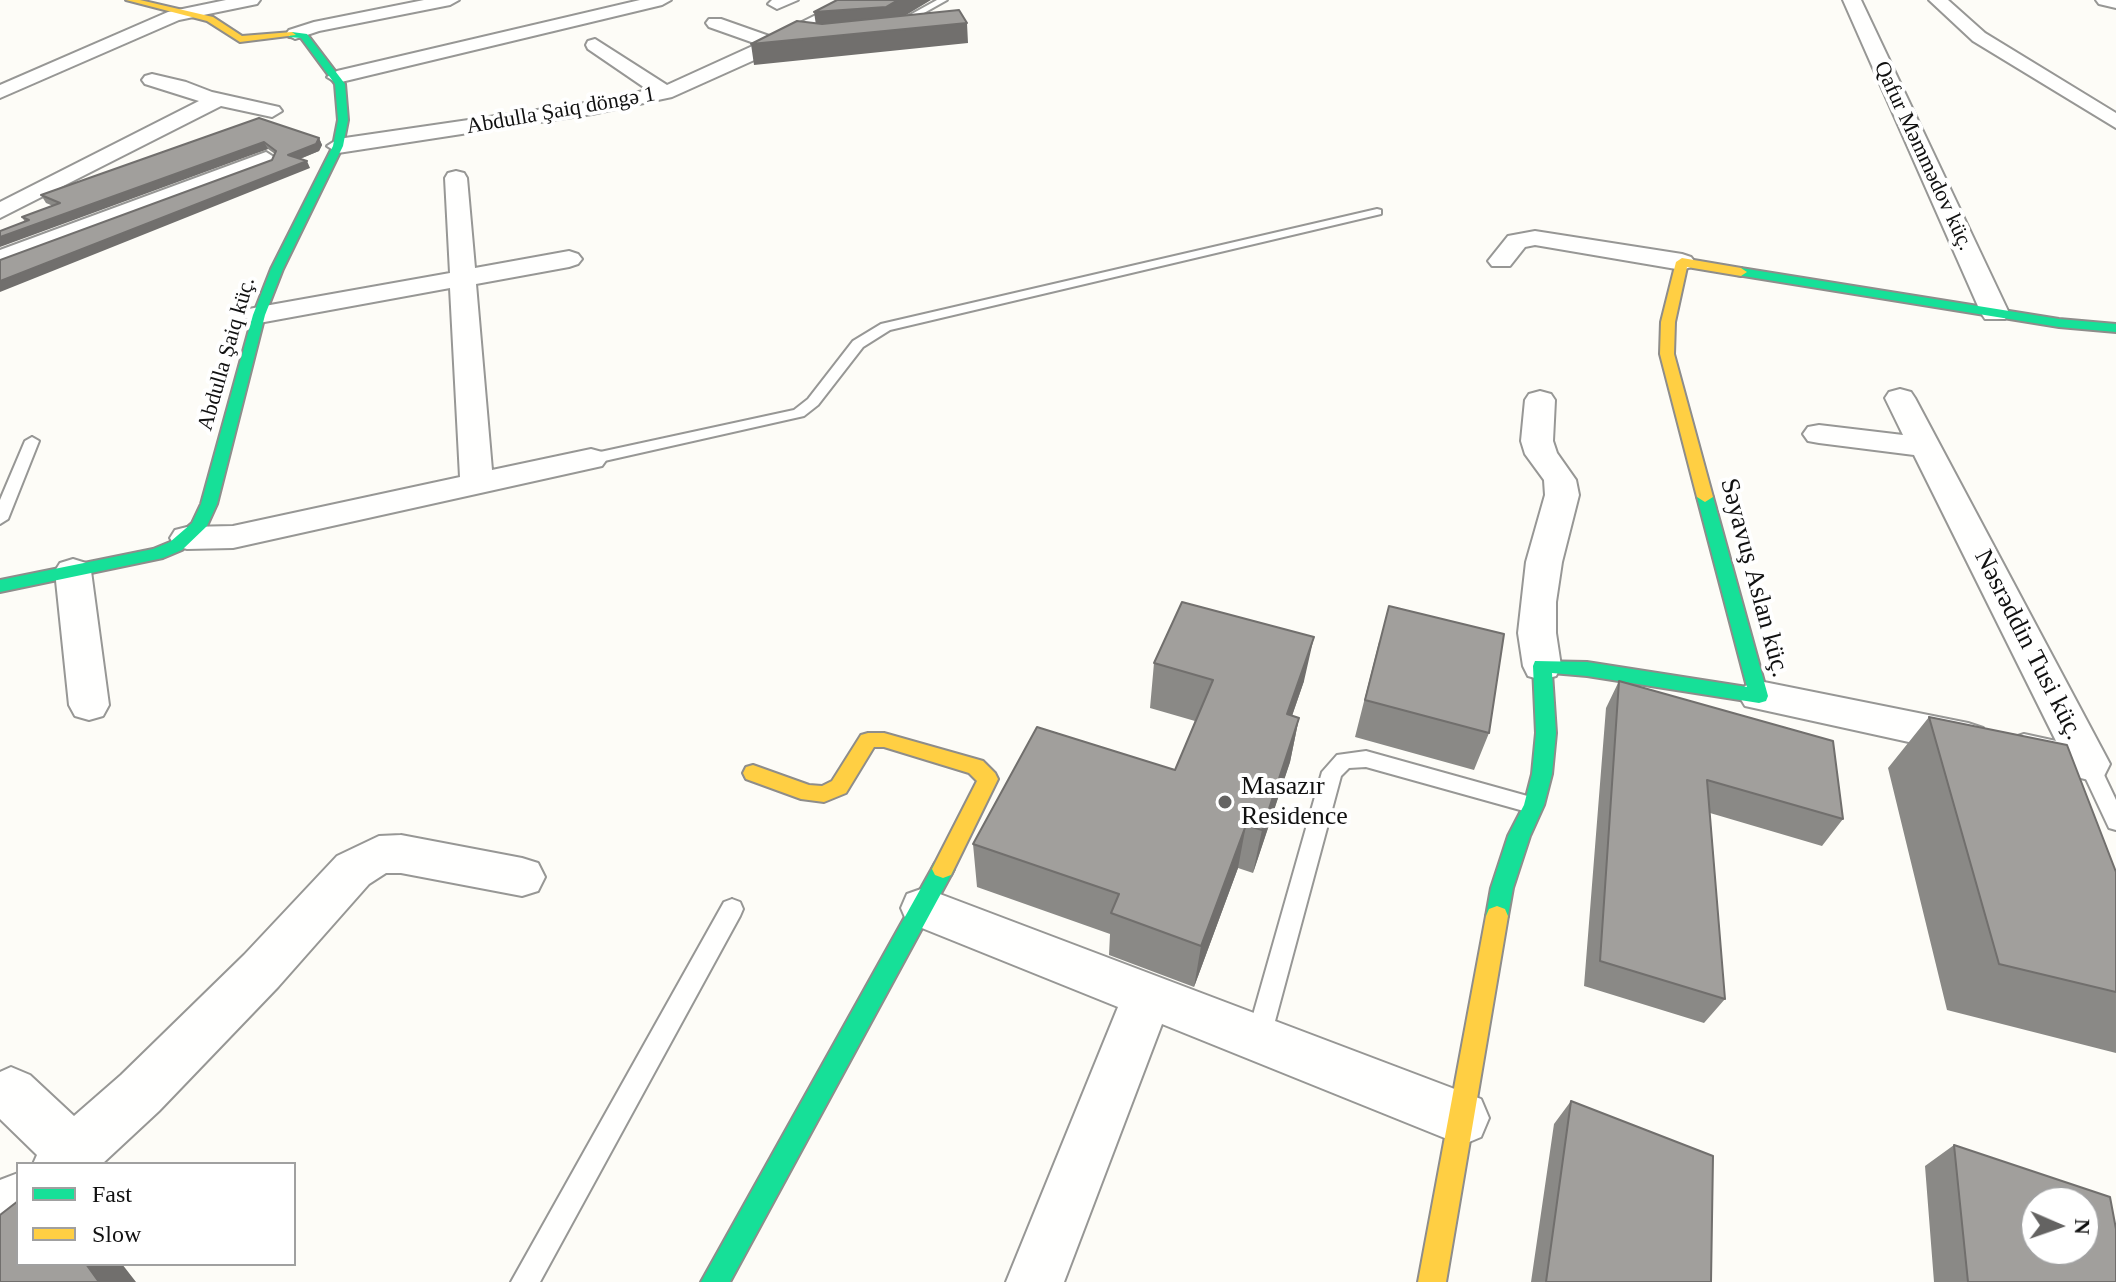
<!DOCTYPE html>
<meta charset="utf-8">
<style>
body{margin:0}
#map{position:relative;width:2116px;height:1282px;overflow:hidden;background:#fdfcf7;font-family:Georgia,serif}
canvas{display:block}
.legend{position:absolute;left:16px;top:1162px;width:280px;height:104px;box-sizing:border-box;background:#fff;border:2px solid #a0a0a0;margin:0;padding:10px 14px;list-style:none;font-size:24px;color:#111}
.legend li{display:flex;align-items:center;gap:16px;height:40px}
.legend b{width:40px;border:2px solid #a0a0a0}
.north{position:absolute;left:2020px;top:1186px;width:80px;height:80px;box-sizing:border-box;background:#fff;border:2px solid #a0a0a0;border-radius:50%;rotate:92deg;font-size:22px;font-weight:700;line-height:32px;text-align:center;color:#111}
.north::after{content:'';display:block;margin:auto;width:28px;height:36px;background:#646362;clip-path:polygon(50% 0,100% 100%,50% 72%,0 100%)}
</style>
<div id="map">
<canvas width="2116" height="1282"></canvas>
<ul class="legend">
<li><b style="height:10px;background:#16e098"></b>Fast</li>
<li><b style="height:10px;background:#ffcf43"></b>Slow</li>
</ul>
<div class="north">N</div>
</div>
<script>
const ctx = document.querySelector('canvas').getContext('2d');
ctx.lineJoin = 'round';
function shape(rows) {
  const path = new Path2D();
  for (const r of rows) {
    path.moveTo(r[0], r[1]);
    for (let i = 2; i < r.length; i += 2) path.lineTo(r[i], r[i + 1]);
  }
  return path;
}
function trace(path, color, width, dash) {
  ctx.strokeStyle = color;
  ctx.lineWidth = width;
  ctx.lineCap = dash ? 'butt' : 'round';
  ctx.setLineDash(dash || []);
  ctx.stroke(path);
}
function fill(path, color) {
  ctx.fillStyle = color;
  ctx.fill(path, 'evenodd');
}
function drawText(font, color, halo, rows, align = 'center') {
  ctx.font = font + ' Georgia,serif';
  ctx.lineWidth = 8;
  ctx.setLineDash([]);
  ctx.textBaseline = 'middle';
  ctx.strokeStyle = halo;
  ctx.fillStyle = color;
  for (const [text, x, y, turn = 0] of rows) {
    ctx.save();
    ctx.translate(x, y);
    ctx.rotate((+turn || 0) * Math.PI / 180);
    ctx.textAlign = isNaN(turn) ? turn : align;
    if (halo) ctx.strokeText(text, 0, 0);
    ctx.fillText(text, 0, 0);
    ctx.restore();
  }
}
const lane = shape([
 [937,0,947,0,899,27,892,25,937,0],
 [1377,209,1381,210,1381,214,890,330,863,347,818,405,804,416,591,464,583,459,591,454,794,410,808,399,853,341,881,324,1377,209],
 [32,437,39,441,8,519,0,524,0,500,25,441,32,437],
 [1366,751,1531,797,1538,799,1541,805,1538,811,1531,813,1366,767,1349,768,1341,776,1271,1036,1268,1044,1259,1047,1250,1044,1247,1036,1322,772,1337,755,1366,751],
 [2089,756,2096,758,2116,800,2116,830,2109,828,2079,764,2082,758,2089,756],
 [732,899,740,902,743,909,740,916,540,1282,511,1282,724,902,732,899]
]);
const street = shape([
 [226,0,260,0,257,4,179,20,0,98,0,85,168,12,226,0],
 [424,0,459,0,450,5,319,31,295,39,286,34,289,30,314,22,424,0],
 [640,0,671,0,662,5,337,83,327,77,337,71,640,0],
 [772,0,798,0,777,9,768,4,772,0],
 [846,0,868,0,781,48,672,97,592,114,338,153,327,146,338,139,592,102,648,90,588,49,586,45,588,41,595,39,667,85,757,44,709,27,706,23,709,19,721,19,772,37,846,0],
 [1843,0,1861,0,2009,313,2005,319,1985,319,1981,313,1843,0],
 [1929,0,1948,0,1985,33,2116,113,2116,128,1973,41,1929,0],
 [2096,0,2116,0,2116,8,2099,4,2096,0],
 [152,74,186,82,212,92,279,107,282,111,272,117,221,106,0,218,0,202,199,101,145,84,142,80,145,76,152,74],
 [266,152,277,159,274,164,0,267,0,250,266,152],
 [456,171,464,173,467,178,475,268,569,251,578,254,582,259,578,264,569,267,476,284,492,470,591,449,602,452,607,459,602,466,233,548,187,549,175,546,170,538,175,530,187,527,233,526,460,477,450,288,259,323,249,321,245,315,249,309,259,307,450,273,445,178,448,173,456,171],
 [1535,231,1682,254,1691,257,1695,262,1691,267,1682,270,1535,245,1525,247,1510,266,1492,266,1488,261,1508,236,1535,231],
 [1900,389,1911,392,1915,398,2110,764,2104,776,2089,780,2009,761,2003,750,2009,739,2024,734,2056,741,1914,455,1819,443,1808,441,1803,434,1808,427,1819,425,1903,435,1885,398,1889,392,1900,389],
 [1540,391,1551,394,1555,400,1553,441,1557,453,1576,480,1579,495,1562,562,1556,602,1556,633,1561,666,1556,676,1542,680,1528,676,1523,666,1518,633,1526,562,1545,495,1544,480,1525,454,1521,441,1525,400,1529,394,1540,391],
 [73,559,86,563,91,571,109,705,103,716,89,720,75,716,69,705,55,571,60,563,73,559],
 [1759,681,1968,723,1983,728,1989,739,1983,750,1968,755,1745,706,1739,696,1745,686,1759,681],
 [401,835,522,858,538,863,545,877,538,891,522,896,401,873,386,873,369,884,278,987,159,1111,102,1164,33,1164,37,1155,0,1119,0,1072,11,1067,30,1075,74,1116,121,1075,244,955,337,856,379,836,401,835],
 [924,888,1481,1099,1489,1118,1481,1137,1462,1145,1162,1024,1064,1282,1006,1282,1118,1007,907,922,901,908,907,894,924,888],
 [18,1173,18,1237,0,1244,0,1180,18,1173]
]);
const fast = shape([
 [292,32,307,34,345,84,348,120,343,146,283,269,265,315,217,504,207,526,182,550,163,558,0,592,0,580,153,549,170,542,192,523,201,504,253,315,271,269,333,146,338,120,335,84,301,38,289,37,292,32],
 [1741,268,2059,319,2116,324,2116,332,2059,327,1737,275,1735,272,1741,268],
 [1705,492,1713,497,1768,696,1766,701,1759,703,1587,676,1552,673,1556,733,1552,774,1544,805,1530,836,1513,888,1508,916,1505,923,1497,926,1489,923,1486,916,1491,888,1508,836,1524,805,1532,774,1536,733,1533,666,1535,661,1587,662,1747,687,1697,497,1705,492],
 [943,860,951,863,954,869,951,875,730,1282,701,1282,935,863,943,860]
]);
const slow = shape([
 [126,0,140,0,213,17,242,36,292,32,296,35,240,42,207,21,126,0],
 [1682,258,1741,268,1747,272,1741,276,1687,267,1675,322,1674,354,1713,497,1705,502,1697,497,1660,354,1661,322,1676,262,1682,258],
 [868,733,884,733,976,759,983,761,995,773,998,779,951,875,943,878,935,875,932,869,977,781,969,773,884,747,874,747,846,793,824,802,801,799,746,779,743,773,746,767,753,765,809,785,822,786,832,781,861,735,868,733],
 [1497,906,1505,909,1508,916,1446,1282,1418,1282,1486,916,1489,909,1497,906]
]);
const wall = shape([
 [259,118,319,138,322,145,319,151,300,159,310,168,272,160,275,154,268,149,25,222,22,217,53,206,46,203,41,195],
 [1379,642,1489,733,1474,770,1355,737],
 [1154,663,1304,681,1292,716,1299,718,1290,762,1253,873,1238,868,1194,987,1109,955,1110,934,977,887,973,844,1175,770,1195,721,1150,708],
 [1619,681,1843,819,1822,846,1710,813,1725,999,1704,1023,1584,986,1606,708],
 [1929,717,2116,872,2116,1053,1947,1010,1888,768],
 [1571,1101,1711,1282,1531,1282,1554,1124],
 [1954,1145,2116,1282,1934,1282,1925,1166]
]);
const shadedWall = shape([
 [898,0,931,0,888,26,817,32,814,12],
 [967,23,968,43,754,65,751,44],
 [319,138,322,145,319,151,292,162,288,155],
 [264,142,268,149,0,247,0,237],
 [307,161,310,168,0,292,0,281],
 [1314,637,1304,681,1277,759,1287,714],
 [1299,718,1290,762,1253,873,1262,830],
 [1246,825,1238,868,1194,987,1201,946],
 [86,1264,122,1264,136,1282,99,1282]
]);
const building = shape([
 [837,0,898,0,886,7,814,12,837,0],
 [959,10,967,23,751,44,797,21,822,24,959,10],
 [259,118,319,138,316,144,288,155,307,161,0,281,0,260,272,160,276,151,264,142,0,237,0,231,29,220,22,217,60,203,41,195,259,118],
 [1182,602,1314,637,1287,714,1299,718,1262,830,1246,825,1201,946,1111,913,1119,894,973,844,1037,727,1175,770,1213,680,1154,663,1182,602],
 [1389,606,1504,634,1489,733,1365,700,1389,606],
 [1619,681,1833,741,1843,819,1707,780,1725,999,1600,961,1619,681],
 [1929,717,2067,745,2116,872,2116,992,1999,964,1929,717],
 [1571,1101,1713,1156,1711,1282,1546,1282,1571,1101],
 [1954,1145,2110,1197,2116,1229,2116,1282,1968,1282,1954,1145],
 [2036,1202,2084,1202,2084,1250,2036,1250,2036,1202],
 [18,1201,18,1264,86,1264,99,1282,0,1282,0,1215,18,1201]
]);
const markers = [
 [1225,802,8,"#646362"]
];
const farStreetnames = [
 ["Abdulla Şaiq döngə 1",561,111,-10],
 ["Qafur Məmmədov küç.",1923,156,65],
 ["Abdulla Şaiq küç.",227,354,-74]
];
const streetNames = [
 ["Səyavuş Aslan küç.",1754,578,75],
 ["Nəsrəddin Tusi küç.",2028,645,63]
];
const poiNames = [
 ["Masazır",1241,787],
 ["Residence",1241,817]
];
trace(lane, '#979795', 4);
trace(street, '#979795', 4);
trace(fast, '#8e8d8b', 4);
trace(slow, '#8e8d8b', 4);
fill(lane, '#fffffe');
fill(street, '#fffffe');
fill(fast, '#16e098');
fill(slow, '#ffcf43');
fill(wall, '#8a8986');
fill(shadedWall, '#716f6d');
fill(building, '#a19f9c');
trace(building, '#716f6d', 2);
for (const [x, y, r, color] of markers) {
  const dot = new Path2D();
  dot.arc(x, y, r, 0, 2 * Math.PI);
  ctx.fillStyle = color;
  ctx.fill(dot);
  trace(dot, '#fff', 3);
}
drawText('22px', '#111', '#fff', farStreetnames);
drawText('26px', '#111', '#fff', streetNames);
drawText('26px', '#111', '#fff', poiNames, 'left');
</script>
